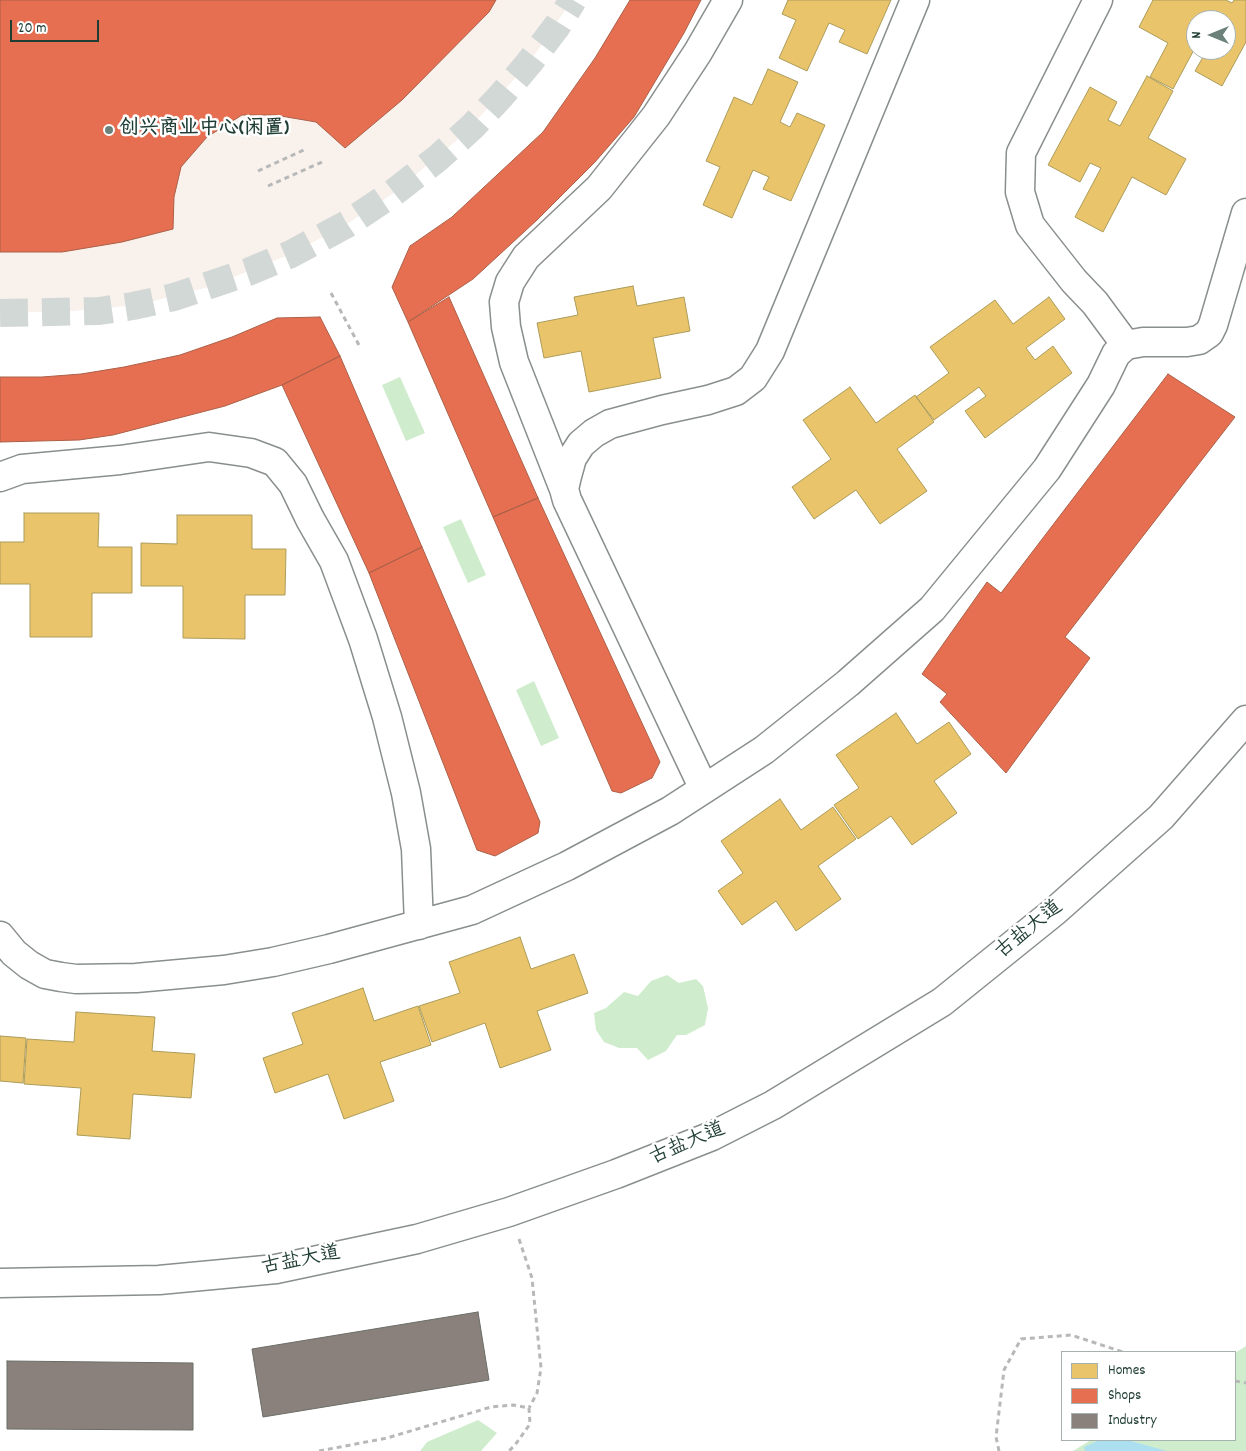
<!DOCTYPE html>
<meta charset="utf-8">
<style>
body{margin:0}
#map{position:relative;width:1246px;height:1451px;overflow:hidden;background:#fff;font-family:Dekko,sans-serif}
canvas{display:block}
.legend{position:absolute;left:1061px;top:1351px;width:175px;height:90px;box-sizing:border-box;background:#fff;border:1px solid #a5b1ae;margin:0;padding:6px 9px;list-style:none;font-size:15px;color:#1f3d34}
.legend li{display:flex;align-items:center;gap:10px;height:25px}
.legend b{width:25px;border:1px solid #a5b1ae}
.north{position:absolute;left:1186px;top:10px;width:50px;height:50px;box-sizing:border-box;background:#fff;border:1px solid #a5b1ae;border-radius:50%;rotate:270deg;font-size:14px;font-weight:700;line-height:20px;text-align:center;color:#1f3d34}
.north::after{content:'';display:block;margin:auto;width:18px;height:22px;background:#6d817b;clip-path:polygon(50% 0,100% 100%,50% 72%,0 100%)}
.scale{position:absolute;left:10px;top:20px;width:89px;height:22px;box-sizing:border-box;border:2px solid #1f3d34;border-top:0;padding-left:6px;font-size:15px;line-height:18px;white-space:nowrap;color:#1f3d34;-webkit-text-stroke:4px #fff;paint-order:stroke}
</style>
<div id="map">
<canvas width="1246" height="1451"></canvas>
<ul class="legend">
<li><b style="height:14px;background:#e9c46a"></b>Homes</li>
<li><b style="height:14px;background:#e76f51"></b>Shops</li>
<li><b style="height:14px;background:#8a817c"></b>Industry</li>
</ul>
<div class="north">N</div>
<div class="scale">20 m</div>
</div>
<script>
const ctx = document.querySelector('canvas').getContext('2d');
ctx.lineJoin = 'round';
function fill(path, color) {
  ctx.fillStyle = color;
  ctx.fill(path, 'evenodd');
}
function shape(rows) {
  const path = new Path2D();
  for (const r of rows) {
    path.moveTo(r[0], r[1]);
    for (let i = 2; i < r.length; i += 2) path.lineTo(r[i], r[i + 1]);
  }
  return path;
}
function trace(path, color, width, dash) {
  ctx.strokeStyle = color;
  ctx.lineWidth = width;
  ctx.lineCap = dash ? 'butt' : 'round';
  ctx.setLineDash(dash || []);
  ctx.stroke(path);
}
function drawText(font, color, halo, rows, align = 'center') {
  ctx.font = font + ' Dekko,"LXGW WenKai TC",sans-serif';
  ctx.lineWidth = 5;
  ctx.setLineDash([]);
  ctx.textBaseline = 'middle';
  ctx.strokeStyle = halo;
  ctx.fillStyle = color;
  for (const [text, x, y, turn = 0] of rows) {
    ctx.save();
    ctx.translate(x, y);
    ctx.rotate((+turn || 0) * Math.PI / 180);
    ctx.textAlign = isNaN(turn) ? turn : align;
    if (halo) ctx.strokeText(text, 0, 0);
    ctx.fillText(text, 0, 0);
    ctx.restore();
  }
}
const built = shape([
 [0,0,572,0,529,63,463,135,394,193,347,224,291,254,209,287,138,305,62,312,0,312]
]);
const green = shape([
 [400,377,425,433,406,441,382,385],
 [461,519,486,575,468,583,443,527],
 [534,681,559,738,541,746,516,690],
 [667,975,679,983,696,979,703,986,708,1008,705,1025,686,1035,677,1035,666,1051,648,1060,637,1048,619,1048,604,1042,596,1030,594,1013,606,1008,624,992,638,996,651,981],
 [1246,1346,1246,1451,1073,1451,1091,1440,1235,1440,1235,1353],
 [478,1420,497,1433,481,1451,420,1451,427,1442]
]);
const water = shape([
 [1100,1440,1127,1440,1167,1451,1085,1451,1084,1447]
]);
const homes = shape([
 [788,0,891,0,867,54,839,42,845,30,829,23,807,71,779,58,796,20,782,14,788,0],
 [1153,0,1226,0,1232,3,1234,0,1246,0,1246,42,1222,86,1195,71,1207,50,1226,50,1226,20,1196,20,1196,46,1173,89,1150,77,1168,43,1139,27,1153,0],
 [768,69,798,82,780,122,790,127,797,113,825,125,791,201,763,189,769,177,753,170,732,218,703,205,720,167,706,161,734,97,752,105,768,69],
 [1147,76,1173,91,1148,138,1186,159,1166,195,1132,177,1103,232,1075,217,1101,168,1090,163,1080,182,1048,165,1090,87,1117,102,1108,120,1120,126,1147,76],
 [633,286,637,306,684,297,690,331,653,338,661,378,589,392,581,351,544,358,537,323,578,315,574,297,633,286],
 [1049,297,1065,319,1026,348,1035,360,1053,346,1072,373,985,438,965,411,986,396,979,387,934,420,916,397,949,373,930,347,995,300,1013,324,1049,297],
 [850,387,876,423,915,395,934,422,897,449,927,491,880,524,856,490,814,519,792,487,831,459,803,420,850,387],
 [24,513,99,513,98,547,132,547,132,593,92,593,92,637,30,637,30,584,0,584,0,542,24,542,24,513],
 [177,515,252,515,252,549,286,549,285,595,245,595,245,639,183,638,183,586,141,586,141,543,177,544,177,515],
 [896,713,917,744,949,722,971,754,934,781,957,813,912,845,891,816,858,839,834,805,859,788,836,755,896,713],
 [780,799,801,830,833,807,856,839,818,866,841,899,796,931,776,901,742,925,718,891,743,873,721,841,780,799],
 [520,937,531,969,574,954,588,993,537,1011,551,1050,500,1068,485,1023,432,1042,419,1006,460,993,449,962,520,937],
 [363,988,374,1021,418,1006,431,1045,380,1062,394,1101,344,1119,328,1074,275,1093,263,1058,303,1044,292,1013,363,988],
 [76,1012,155,1017,152,1051,195,1054,191,1098,133,1094,130,1139,77,1135,81,1088,24,1084,27,1039,74,1042,76,1012],
 [0,1036,26,1038,23,1083,0,1081,0,1036]
]);
const shops = shape([
 [0,0,496,0,489,12,402,100,345,148,316,122,275,115,242,115,207,137,181,167,174,197,173,229,122,242,62,252,0,252,0,0],
 [630,0,701,0,684,33,634,117,595,162,537,220,473,279,408,322,392,287,410,246,452,217,543,132,595,58,630,0],
 [449,297,538,498,493,517,408,322,449,297],
 [320,317,340,356,282,385,225,406,113,435,79,440,0,442,0,377,42,377,81,374,124,367,180,355,232,337,277,318,320,317],
 [340,356,422,547,369,573,282,385,340,356],
 [1168,374,1235,417,1065,637,1090,658,1006,773,940,702,947,694,922,674,987,582,1001,593,1168,374],
 [538,498,660,762,652,778,621,793,612,791,493,517,538,498],
 [422,547,540,822,538,833,495,856,477,850,369,573,422,547]
]);
const industry = shape([
 [478,1312,489,1380,263,1417,252,1349,478,1312],
 [7,1361,193,1363,193,1430,7,1429,7,1361]
]);
const minorTunnel = shape([
 [0,313,99,311,133,306,174,297,248,272,291,254,347,224,393,193,438,158,473,126,500,97,529,63,557,26,573,0]
]);
const path = shape([
 [258,171,306,149],
 [268,186,322,162],
 [331,293,360,347],
 [519,1239,532,1278,541,1368,537,1393,529,1408],
 [1235,1381,1246,1383],
 [319,1451,387,1438,491,1407,513,1405,529,1408,530,1424,515,1445,509,1451],
 [999,1451,996,1437,1004,1370,1021,1339,1071,1335,1123,1352]
]);
const minor = shape([
 [1098,0,1021,153,1020,192,1030,225,1074,281,1095,303,1126,345],
 [0,477,22,469,120,460,209,447,251,453,275,462,293,484,310,519,334,561,363,639,387,717,406,793,416,849,419,925],
 [564,489,514,362,506,327,504,302,510,282,526,257,599,188,656,116,698,52,728,0],
 [704,789,567,500,564,489,567,476,572,458,581,444,594,433,610,424,662,410,708,400,736,391,753,378,770,351,915,0],
 [0,936,14,953,29,965,45,974,61,977,76,979,136,978,224,970,273,962,329,949,472,910,567,866,670,811,764,750,848,683,932,609,1047,469,1101,385,1116,354,1126,345,1143,342,1187,342,1199,340,1209,333,1213,325,1246,213],
 [0,1283,159,1280,276,1269,417,1239,509,1212,616,1174,712,1136,773,1105,942,1002,1055,911,1161,817,1246,720]
]);
const markers = [
 [109,130,5,"#6d817b"]
];
const poiNames = [
 ["创兴商业中心(闲置)",119,130]
];
const streetNames = [
 ["古盐大道",1030,931,-39],
 ["古盐大道",688,1145,-23],
 ["古盐大道",301,1262,-11]
];
fill(built, '#f9f1ec');
fill(green, '#cfedcd');
fill(water, '#acdff0');
fill(homes, '#e9c46a');
trace(homes, '#ac9c5a', 1);
fill(shops, '#e76f51');
trace(shops, '#ab6048', 1);
fill(industry, '#8a817c');
trace(industry, '#6a6d66', 1);
trace(minorTunnel, '#d2d8d6', 28, [28, 14]);
trace(minor, '#898f8d', 31);
trace(path, '#b6b9b8', 3, [5, 4]);
trace(minor, '#fff', 28);
for (const [x, y, r, color] of markers) {
  const dot = new Path2D();
  dot.arc(x, y, r, 0, 2 * Math.PI);
  ctx.fillStyle = color;
  ctx.fill(dot);
  trace(dot, '#fff', 2);
}
drawText('bold 20px', '#1f3d34', '#fff', poiNames, 'left');
drawText('20px', '#1f3d34', '#fff', streetNames);
</script>
